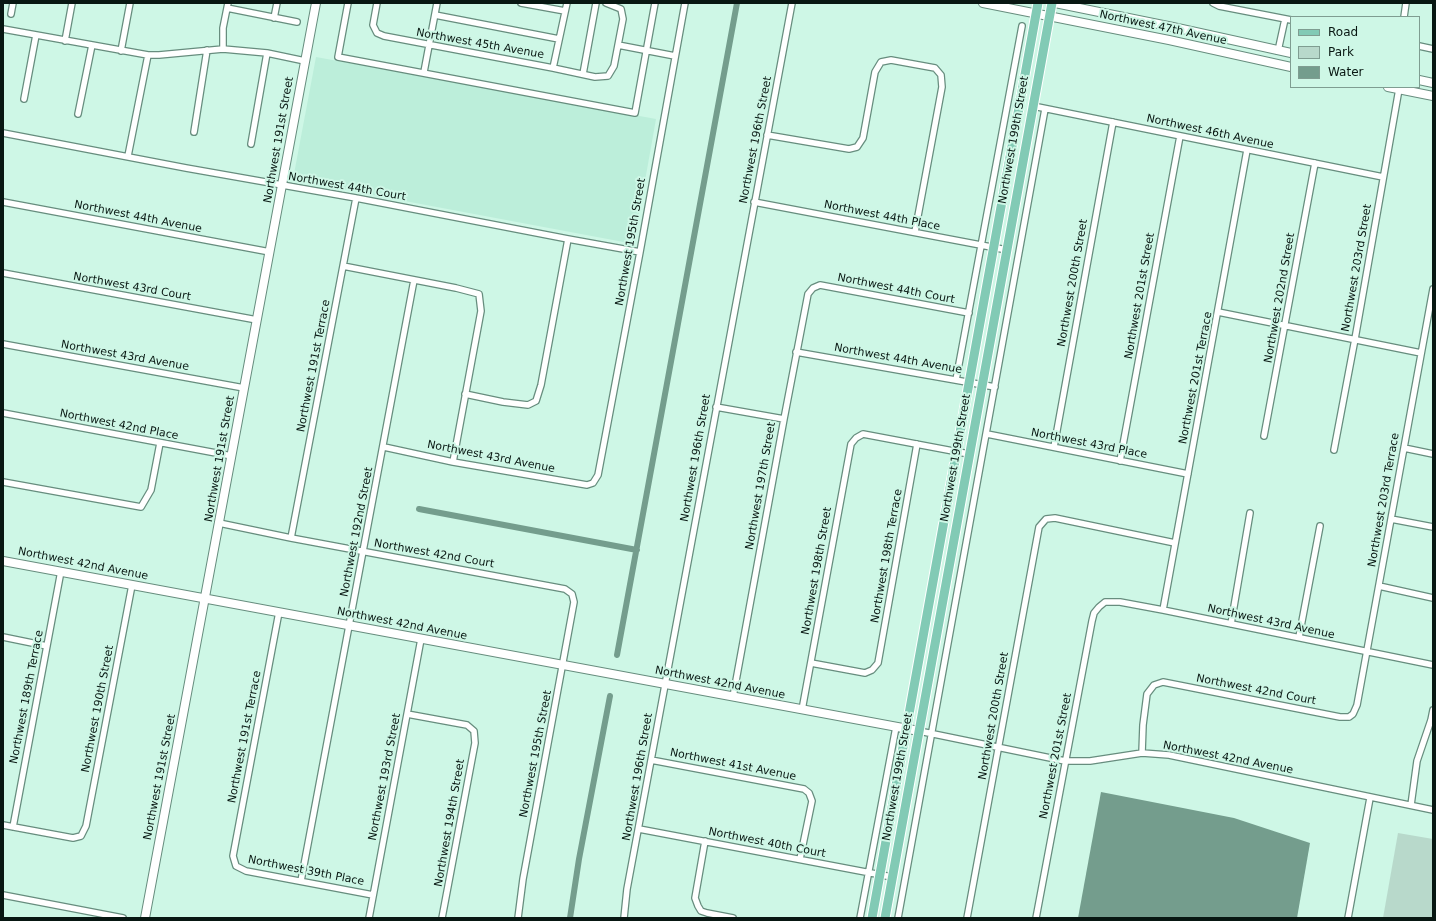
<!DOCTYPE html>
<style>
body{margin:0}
#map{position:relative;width:1436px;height:921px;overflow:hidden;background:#cef7e6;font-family:"DejaVu Sans",sans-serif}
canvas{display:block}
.frame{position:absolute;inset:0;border:4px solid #081712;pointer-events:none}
.legend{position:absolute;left:1290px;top:16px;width:130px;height:72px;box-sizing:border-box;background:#cef7e6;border:1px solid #7f9d91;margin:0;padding:5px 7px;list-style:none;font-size:12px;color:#081712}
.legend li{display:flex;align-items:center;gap:8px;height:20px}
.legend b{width:20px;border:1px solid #7f9d91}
</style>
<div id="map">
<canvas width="1436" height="921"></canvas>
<div class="frame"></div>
<ul class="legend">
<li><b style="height:5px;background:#82cab5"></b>Road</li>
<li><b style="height:11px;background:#b8d9cb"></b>Park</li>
<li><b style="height:11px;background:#749d8d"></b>Water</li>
</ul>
</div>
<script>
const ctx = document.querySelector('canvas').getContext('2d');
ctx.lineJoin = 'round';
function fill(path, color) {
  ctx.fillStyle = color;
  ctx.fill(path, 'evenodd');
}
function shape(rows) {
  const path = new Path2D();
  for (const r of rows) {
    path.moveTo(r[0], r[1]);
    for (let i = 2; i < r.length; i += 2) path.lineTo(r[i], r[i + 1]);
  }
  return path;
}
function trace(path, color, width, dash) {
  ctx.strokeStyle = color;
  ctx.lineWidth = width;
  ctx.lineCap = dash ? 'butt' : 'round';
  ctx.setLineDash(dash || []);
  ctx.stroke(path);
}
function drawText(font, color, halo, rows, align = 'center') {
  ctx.font = font + ' "DejaVu Sans",sans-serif';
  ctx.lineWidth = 4;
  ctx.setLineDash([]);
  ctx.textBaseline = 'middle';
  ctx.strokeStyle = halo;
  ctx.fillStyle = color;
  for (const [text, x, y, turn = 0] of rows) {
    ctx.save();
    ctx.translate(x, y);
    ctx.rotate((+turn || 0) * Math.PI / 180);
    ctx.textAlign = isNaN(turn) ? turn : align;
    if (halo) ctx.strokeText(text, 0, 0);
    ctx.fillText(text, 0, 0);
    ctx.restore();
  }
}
const built = shape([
 [316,57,656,119,635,237,633,242,629,243,298,181,295,178,294,174]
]);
const green = shape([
 [1398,833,1433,839,1433,918,1383,918]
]);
const water = shape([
 [1101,792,1234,818,1310,843,1297,918,1078,918]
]);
const canal = shape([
 [419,509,637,550],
 [617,655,737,3],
 [570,918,579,859,610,696]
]);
const street = shape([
 [348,3,338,57,635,113,655,3],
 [377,3,373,25,377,33,384,36,553,68,595,77,608,76,614,66,623,19,621,9,606,3],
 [521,3,565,11],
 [1213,3,1219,6,1291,20],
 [227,8,297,22],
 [11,14,13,3],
 [435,15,559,39],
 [1404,17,1406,3],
 [274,18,277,3],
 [3,29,148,55,159,55,223,49,267,53,305,61],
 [65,41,72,3],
 [618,45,675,56],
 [1419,46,1433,49],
 [223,49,223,28,228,3],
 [121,51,130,3],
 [1278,51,1285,19],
 [553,68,567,3],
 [424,72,437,3],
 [583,74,596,3],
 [24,99,36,35],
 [1033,106,1383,177],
 [78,114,92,45],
 [194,132,207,50],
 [3,133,186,168,356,198,568,239,640,252],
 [767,135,849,149,857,147,863,138,875,72,881,62,891,60,935,68,941,75,942,87,915,232],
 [251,144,267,53],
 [128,156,148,55],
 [3,202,270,252],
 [754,202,1007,250],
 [343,266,456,288,479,294,481,311,453,462],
 [3,273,257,320],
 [1218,312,1421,353],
 [3,344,244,388],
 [796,352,995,387],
 [956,380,1022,26],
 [465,394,503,402,528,405,536,401,541,385,568,239],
 [716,407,784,419],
 [3,413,232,456],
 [987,434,1188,474],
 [1264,436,1315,163],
 [384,447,453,462,587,485,593,483,598,475,640,252,685,3],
 [1054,447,1113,122],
 [1404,448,1433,454],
 [1334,450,1355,339,1399,89],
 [1120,461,1180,136],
 [3,482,141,507,151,490,160,443],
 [1391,519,1433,527],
 [219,523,291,538,565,589,572,594,574,602,523,879,518,918],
 [291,538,356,198],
 [1379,586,1433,598],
 [1163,610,1247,150],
 [279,612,233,856,236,866,246,871,373,895],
 [1231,624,1250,513],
 [3,637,47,646],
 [1299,637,1320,526],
 [811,663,865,673,872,670,878,663,917,444],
 [733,697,784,419,808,294,813,288,820,285,969,313],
 [802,710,851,444,856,438,863,434,969,454],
 [407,714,467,725,474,731,475,743,442,918],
 [919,731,1065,761,1090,761,1142,753,1169,755,1433,810],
 [1142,753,1143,725,1147,694,1154,685,1163,682,1340,717,1349,717,1353,714,1357,705,1433,289],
 [651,760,804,789,809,793,812,801,800,859],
 [1411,805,1417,761,1431,720,1433,710],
 [3,825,73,838,81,836,86,826,132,585],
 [13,827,61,571],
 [639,829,892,877],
 [705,841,695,898,698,906,701,911,707,913,733,918],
 [301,881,414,280],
 [3,895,123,918],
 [369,918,421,639],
 [624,918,627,889,792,3],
 [860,918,896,727],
 [898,918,1045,109],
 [967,918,1039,527,1046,519,1055,518,1175,543],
 [1036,918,1092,621,1094,613,1099,607,1105,602,1120,602,1163,610,1433,665],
 [1348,918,1370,798]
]);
const secondary = shape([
 [983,3,1169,40,1291,67],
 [1055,3,1173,27,1291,53],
 [1419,80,1433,83],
 [1388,87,1433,96],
 [3,561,919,731],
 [145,918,316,3]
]);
const primary = shape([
 [872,918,1038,3],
 [885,918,1052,3]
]);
const streetNames = [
 ["Northwest 47th Avenue",1163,28,12],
 ["Northwest 45th Avenue",480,44,10],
 ["Northwest 46th Avenue",1210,132,12],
 ["Northwest 191st Street",279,140,-80],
 ["Northwest 196th Street",756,140,-79],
 ["Northwest 199th Street",1014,140,-80],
 ["Northwest 44th Court",347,187,10],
 ["Northwest 44th Place",882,216,11],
 ["Northwest 44th Avenue",138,217,11],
 ["Northwest 195th Street",631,242,-80],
 ["Northwest 203rd Street",1357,268,-80],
 ["Northwest 200th Street",1073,283,-80],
 ["Northwest 43rd Court",132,287,10],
 ["Northwest 44th Court",896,289,11],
 ["Northwest 201st Street",1140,296,-80],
 ["Northwest 202nd Street",1280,298,-80],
 ["Northwest 43rd Avenue",125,356,10],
 ["Northwest 44th Avenue",898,359,10],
 ["Northwest 191st Terrace",314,366,-79],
 ["Northwest 201st Terrace",1196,378,-79],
 ["Northwest 42nd Place",119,425,11],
 ["Northwest 43rd Place",1089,444,11],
 ["Northwest 43rd Avenue",491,457,11],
 ["Northwest 196th Street",696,458,-80],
 ["Northwest 199th Street",956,458,-80],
 ["Northwest 191st Street",220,459,-80],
 ["Northwest 197th Street",761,486,-80],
 ["Northwest 203rd Terrace",1384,500,-80],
 ["Northwest 192nd Street",357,532,-79],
 ["Northwest 42nd Court",434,554,10],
 ["Northwest 198th Terrace",887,556,-80],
 ["Northwest 42nd Avenue",83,564,11],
 ["Northwest 198th Street",817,571,-80],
 ["Northwest 43rd Avenue",1271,622,12],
 ["Northwest 42nd Avenue",402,624,11],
 ["Northwest 42nd Avenue",720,683,11],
 ["Northwest 42nd Court",1256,690,11],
 ["Northwest 189th Terrace",27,697,-79],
 ["Northwest 190th Street",98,709,-79],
 ["Northwest 200th Street",994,716,-80],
 ["Northwest 191st Terrace",245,737,-79],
 ["Northwest 195th Street",536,754,-79],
 ["Northwest 201st Street",1056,756,-79],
 ["Northwest 42nd Avenue",1228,758,11],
 ["Northwest 41st Avenue",733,765,11],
 ["Northwest 191st Street",160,777,-79],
 ["Northwest 193rd Street",385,777,-79],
 ["Northwest 196th Street",638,777,-80],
 ["Northwest 199th Street",898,777,-80],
 ["Northwest 194th Street",450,823,-80],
 ["Northwest 40th Court",767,843,11],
 ["Northwest 39th Place",306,871,11]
];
fill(built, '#bceeda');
fill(green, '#b8d9cb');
fill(water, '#749d8d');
trace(canal, '#749d8d', 6);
trace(street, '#678d7e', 8);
trace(secondary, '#678d7e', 10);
trace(primary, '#fff', 11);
trace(street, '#fff', 5.5);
trace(secondary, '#fff', 8);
trace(primary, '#82cab5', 9);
drawText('11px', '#081712', '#cef7e6', streetNames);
</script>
